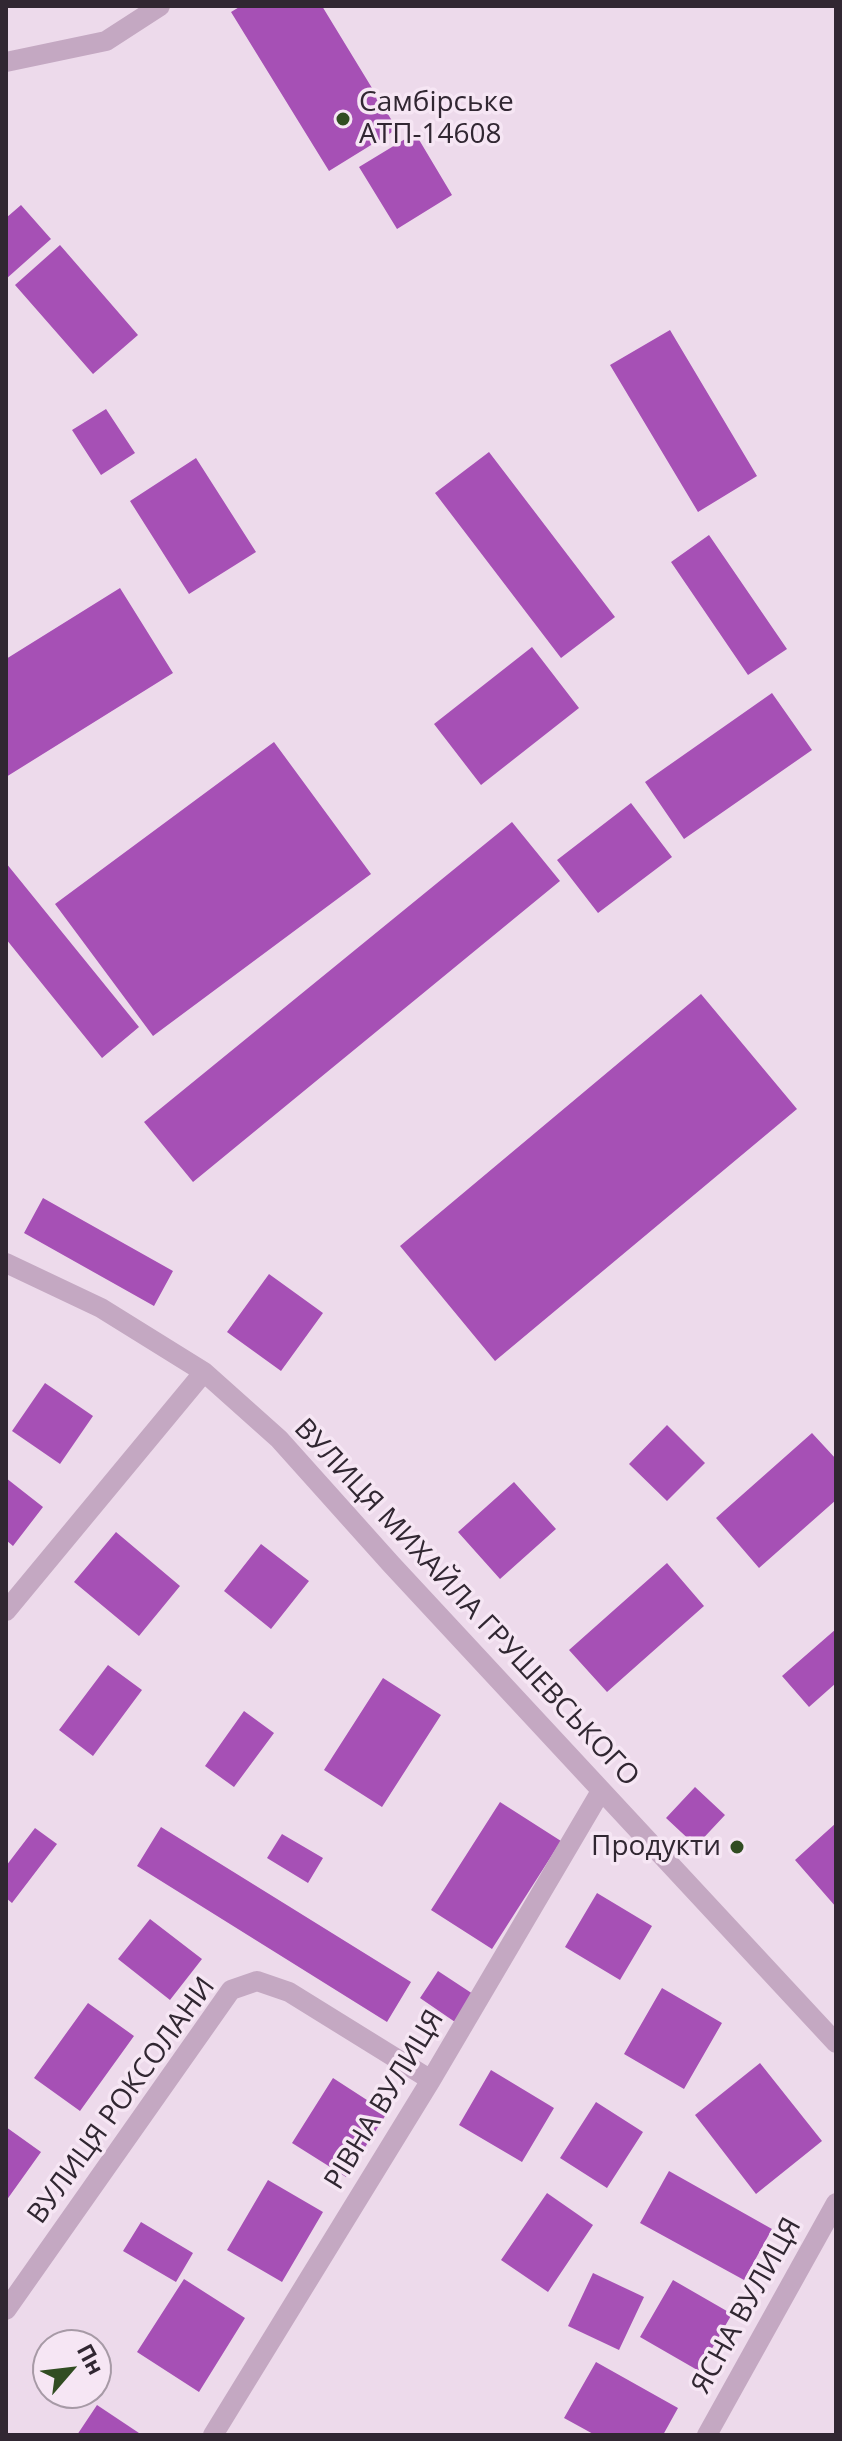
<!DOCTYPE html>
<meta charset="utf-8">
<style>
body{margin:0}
#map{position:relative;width:842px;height:2441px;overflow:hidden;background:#eddaeb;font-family:"Open Sans",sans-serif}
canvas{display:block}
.frame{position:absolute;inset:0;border:8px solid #312732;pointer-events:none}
.north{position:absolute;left:32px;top:2329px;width:80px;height:80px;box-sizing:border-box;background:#f6e6f4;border:2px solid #a79aa6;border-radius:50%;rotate:62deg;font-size:22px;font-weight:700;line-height:32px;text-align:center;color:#312732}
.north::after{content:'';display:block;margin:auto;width:28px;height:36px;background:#314d22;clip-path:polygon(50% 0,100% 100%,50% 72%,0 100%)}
</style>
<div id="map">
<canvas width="842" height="2441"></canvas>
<div class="frame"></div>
<div class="north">Пн</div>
</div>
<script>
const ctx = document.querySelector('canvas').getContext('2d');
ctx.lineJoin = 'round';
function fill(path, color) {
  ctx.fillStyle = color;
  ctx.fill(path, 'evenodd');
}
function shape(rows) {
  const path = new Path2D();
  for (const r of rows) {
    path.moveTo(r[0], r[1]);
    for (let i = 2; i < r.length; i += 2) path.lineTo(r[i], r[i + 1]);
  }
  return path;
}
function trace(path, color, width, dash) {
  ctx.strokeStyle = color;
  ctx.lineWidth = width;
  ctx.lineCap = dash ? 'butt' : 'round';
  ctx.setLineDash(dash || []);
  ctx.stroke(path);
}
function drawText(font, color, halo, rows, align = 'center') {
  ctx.font = font + ' "Open Sans",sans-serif';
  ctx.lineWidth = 7;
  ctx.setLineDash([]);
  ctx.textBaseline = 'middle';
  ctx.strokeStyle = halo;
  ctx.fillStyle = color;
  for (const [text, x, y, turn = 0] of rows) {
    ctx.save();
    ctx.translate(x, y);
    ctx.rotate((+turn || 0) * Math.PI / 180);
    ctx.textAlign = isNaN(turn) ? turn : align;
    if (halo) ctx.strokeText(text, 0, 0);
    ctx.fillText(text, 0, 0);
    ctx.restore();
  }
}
const building = shape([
 [241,6,322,6,397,129,329,171,231,12],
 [415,133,452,195,397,229,359,167],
 [21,205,51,239,6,279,6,218],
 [60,245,138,335,93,374,15,285],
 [670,330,757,476,698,512,610,365],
 [106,409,135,453,101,475,72,430],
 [489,452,615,617,561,658,435,493],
 [196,458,256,552,189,594,130,501],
 [709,535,787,649,748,675,671,562],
 [120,588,173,673,6,777,6,659],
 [532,647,579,708,481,785,434,724],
 [772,693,812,750,684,839,645,782],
 [274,742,371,874,153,1036,55,904],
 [631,803,672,857,598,913,557,860],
 [512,822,560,881,193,1182,144,1122],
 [6,863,139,1027,102,1058,6,939],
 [701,994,797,1109,495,1361,400,1246],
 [43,1198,173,1271,154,1306,24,1233],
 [269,1274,323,1313,281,1371,227,1332],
 [45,1383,93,1416,60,1464,12,1431],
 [667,1425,705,1463,667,1501,629,1464],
 [812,1433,836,1459,836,1500,759,1568,716,1518],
 [6,1478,43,1507,13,1546,6,1540],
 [514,1482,556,1529,500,1579,458,1532],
 [116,1532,180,1586,139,1636,74,1582],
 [261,1544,309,1581,271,1629,224,1591],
 [667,1563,704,1606,607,1692,569,1650],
 [836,1629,836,1683,809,1707,782,1676],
 [108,1665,142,1690,93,1756,59,1730],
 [383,1678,441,1715,382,1807,324,1770],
 [244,1711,274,1733,234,1787,205,1766],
 [695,1787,725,1815,696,1846,666,1818],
 [500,1802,561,1841,492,1949,431,1910],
 [836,1823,836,1907,795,1860],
 [161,1827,411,1982,387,2022,137,1866],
 [35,1828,57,1844,12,1903,6,1898,6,1866],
 [282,1834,323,1858,308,1883,267,1858],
 [597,1893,652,1926,620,1980,565,1947],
 [150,1919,202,1959,170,2000,118,1959],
 [438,1971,473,1994,455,2022,420,1998],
 [662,1988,722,2023,684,2089,624,2054],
 [88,2003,134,2036,80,2111,34,2078],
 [760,2063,822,2141,756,2194,695,2115],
 [491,2070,554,2108,522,2162,459,2125],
 [333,2078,387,2113,346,2177,292,2143],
 [596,2102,643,2132,607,2188,560,2158],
 [6,2127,41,2152,6,2201],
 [669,2171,772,2229,744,2280,640,2223],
 [268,2180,323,2212,282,2282,227,2250],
 [547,2193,593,2225,548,2292,501,2260],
 [141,2222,193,2253,176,2282,123,2251],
 [593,2273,644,2297,619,2350,568,2326],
 [184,2279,245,2318,199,2392,137,2352],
 [673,2280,732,2314,699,2371,640,2337],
 [596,2362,678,2408,663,2435,595,2435,564,2418],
 [97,2405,142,2435,77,2435]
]);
const minor = shape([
 [6,62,106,41,160,6],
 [6,1263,101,1308,204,1372,279,1439,391,1564,836,2043],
 [6,1611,204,1372],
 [6,2310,231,1990,257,1981,289,1992,431,2080],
 [213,2435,431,2080,601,1791],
 [707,2435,836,2203]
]);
const markers = [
 [343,119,8,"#314d22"],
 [737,1847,8,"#314d22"]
];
const poiNames = [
 ["Самбірське",359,103],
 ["АТП-14608",359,135],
 ["Продукти",721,1847,"right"]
];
const streetNames = [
 ["ВУЛИЦЯ МИХАЙЛА ГРУШЕВСЬКОГО",466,1603,47],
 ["РІВНА ВУЛИЦЯ",385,2100,-59],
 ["ВУЛИЦЯ РОКСОЛАНИ",122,2101,-54],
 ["ЯСНА ВУЛИЦЯ",747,2306,-61]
];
fill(building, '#a650b5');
trace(minor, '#c4a8c2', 20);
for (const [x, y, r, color] of markers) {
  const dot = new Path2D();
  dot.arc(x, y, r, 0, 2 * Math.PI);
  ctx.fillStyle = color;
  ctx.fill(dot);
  trace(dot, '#f6e6f4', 3);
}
drawText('28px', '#312732', '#f6e6f4', poiNames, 'left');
drawText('28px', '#312732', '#f6e6f4', streetNames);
</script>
